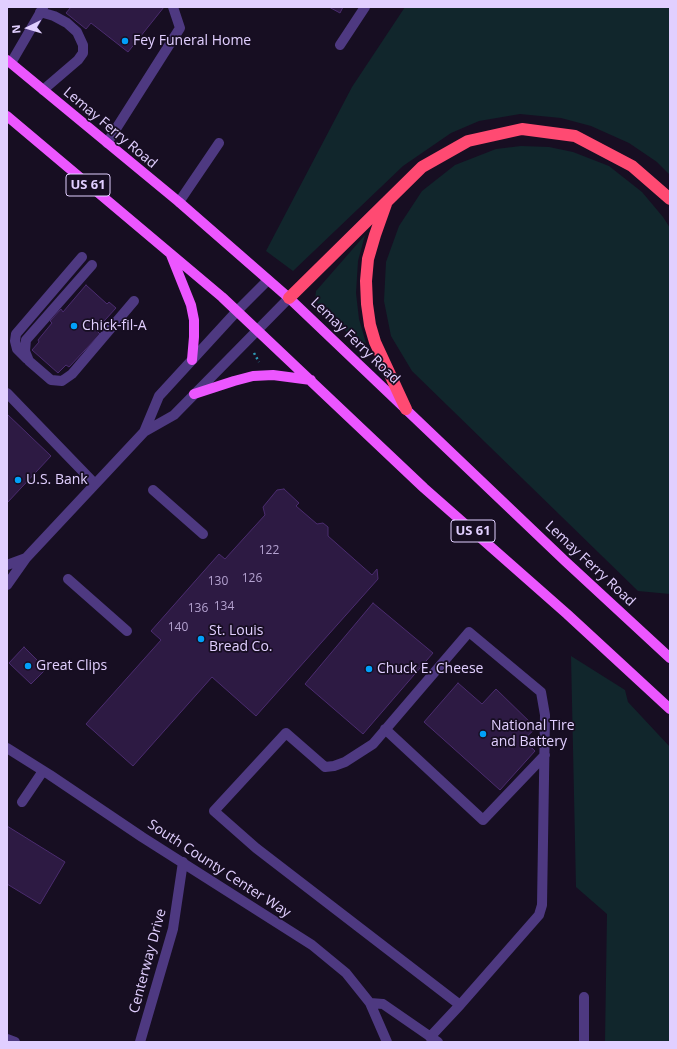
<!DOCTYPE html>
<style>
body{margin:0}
#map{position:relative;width:677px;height:1049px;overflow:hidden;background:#170e22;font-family:"Open Sans",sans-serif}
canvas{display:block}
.frame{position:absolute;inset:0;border:8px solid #e1cfff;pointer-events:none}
.north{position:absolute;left:8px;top:8px;width:40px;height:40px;-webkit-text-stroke:3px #170e22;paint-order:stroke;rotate:265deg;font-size:11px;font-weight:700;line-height:16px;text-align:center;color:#e1cfff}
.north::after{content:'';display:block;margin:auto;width:14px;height:18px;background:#e1cfff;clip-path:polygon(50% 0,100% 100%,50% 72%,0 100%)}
</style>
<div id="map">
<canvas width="677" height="1049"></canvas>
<div class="frame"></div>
<div class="north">N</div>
</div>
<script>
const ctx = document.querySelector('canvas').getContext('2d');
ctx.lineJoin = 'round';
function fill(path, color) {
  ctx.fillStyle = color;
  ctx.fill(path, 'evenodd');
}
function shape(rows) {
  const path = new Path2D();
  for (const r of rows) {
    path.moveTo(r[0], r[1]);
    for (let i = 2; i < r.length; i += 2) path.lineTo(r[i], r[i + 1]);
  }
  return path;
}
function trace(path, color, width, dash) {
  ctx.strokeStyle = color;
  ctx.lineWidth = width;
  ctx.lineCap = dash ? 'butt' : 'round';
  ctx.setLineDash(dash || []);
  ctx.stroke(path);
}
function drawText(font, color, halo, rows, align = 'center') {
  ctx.font = font + ' "Open Sans",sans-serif';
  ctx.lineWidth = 3.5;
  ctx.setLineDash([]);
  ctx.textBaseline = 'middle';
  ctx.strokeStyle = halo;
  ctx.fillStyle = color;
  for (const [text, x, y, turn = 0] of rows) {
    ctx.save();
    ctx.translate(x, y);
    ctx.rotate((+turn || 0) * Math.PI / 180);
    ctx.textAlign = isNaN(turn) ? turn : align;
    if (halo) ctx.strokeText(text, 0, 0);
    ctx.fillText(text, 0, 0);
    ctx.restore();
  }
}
const green = shape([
 [405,7,670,7,670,175,657,162,629,143,591,126,561,118,520,114,479,121,451,133,403,166,293,271,266,251,352,87],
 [521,146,549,147,573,152,609,166,642,192,663,217,670,228,670,594,638,591,412,371,391,336,384,301,386,262,399,226,422,191,455,165,496,149],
 [365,235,358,261,356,293,359,319,366,343,362,347,315,301,316,291],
 [571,656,625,690,628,702,670,747,670,1042,605,1042,607,914,576,887]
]);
const building = shape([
 [71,7,164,7,128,52,91,23,86,29,66,13,71,7],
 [329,7,343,7,340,13,329,7],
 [86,285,107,304,109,302,116,308,96,330,100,334,69,367,66,365,58,373,32,350,39,342,38,340,52,323,50,321,61,309,63,312,86,285],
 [7,414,51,456,7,503,7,414],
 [284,489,299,503,296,506,317,524,323,523,328,527,328,536,372,575,377,569,378,579,256,716,212,677,133,766,86,724,161,640,151,631,219,554,225,559,265,515,263,507,277,490,284,489],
 [373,603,433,653,363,734,305,684,373,603],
 [24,647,46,669,31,684,9,663,24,647],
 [458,683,482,704,496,689,536,728,523,740,535,751,500,790,424,722,458,683],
 [7,826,65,862,40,904,7,884,7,826]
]);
const path = shape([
 [254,353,259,362]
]);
const minor = shape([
 [40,12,54,16,67,23,77,32,83,45,83,53,78,60,43,90],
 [340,45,365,7],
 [11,63,43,8],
 [107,143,180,28,173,7],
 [179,202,219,143],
 [92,265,26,340,25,351,29,361,51,380,62,381,72,374,134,301],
 [27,359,17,349,15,341,16,334,82,257],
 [7,393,95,484],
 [144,432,159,396,237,311,268,280],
 [153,490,203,534],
 [7,565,26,558],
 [68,579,127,631],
 [7,585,26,558,144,432,174,415,289,298],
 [385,729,483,820,545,755],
 [7,748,50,775,142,837,312,945,346,973,370,1003,387,1042],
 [22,802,43,771],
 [584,997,584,1042],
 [370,1003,383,1004,438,1042],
 [430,1037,460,1005,539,915,542,905,545,715,541,692,469,632,373,744,345,762,334,766,325,767,286,733,214,811,256,848,460,1005],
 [7,1039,15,1042],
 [140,1042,173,929,183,862]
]);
const major = shape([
 [7,60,179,202,289,298,565,561,670,658],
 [7,116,222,297,424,488,567,614,670,709],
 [171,255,191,305,194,320,194,337,192,360],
 [194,394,234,381,253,376,273,375,311,380]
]);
const highway = shape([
 [386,204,375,235,368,259,366,281,367,304,370,325,375,342,406,409],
 [289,298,422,167,468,141,522,129,575,136,632,166,670,199]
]);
const markers = [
 [125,41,4,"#01a0fa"],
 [74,326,4,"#01a0fa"],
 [18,480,4,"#01a0fa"],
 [201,639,4,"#01a0fa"],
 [28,666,4,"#01a0fa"],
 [369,669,4,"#01a0fa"],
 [483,734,4,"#01a0fa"]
];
const numberNames = [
 ["122",269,551],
 ["126",252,579],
 ["130",218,582],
 ["134",224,607],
 ["136",198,609],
 ["140",178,628]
];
const shields = [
 [88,185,44],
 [473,531,44]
];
const shieldNames = [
 ["US 61",88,185],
 ["US 61",473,531]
];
const poiNames = [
 ["Fey Funeral Home",133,41],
 ["Chick-fil-A",82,326],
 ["U.S. Bank",26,480],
 ["St. Louis",209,631],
 ["Bread Co.",209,647],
 ["Great Clips",36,666],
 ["Chuck E. Cheese",377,669],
 ["National Tire",491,726],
 ["and Battery",491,742]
];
const streetNames = [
 ["Lemay Ferry Road",110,128,40],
 ["Lemay Ferry Road",355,341,44],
 ["Lemay Ferry Road",590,564,43],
 ["South County Center Way",219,869,33],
 ["Centerway Drive",148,961,-75]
];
fill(green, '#11262c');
fill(building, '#2d1a43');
trace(building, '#4b2c6f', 1);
trace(path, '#2e99b4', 2.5, [2, 3]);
trace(minor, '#4e3981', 10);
trace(major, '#ec56ff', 10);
trace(highway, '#ff4a72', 12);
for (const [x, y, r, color] of markers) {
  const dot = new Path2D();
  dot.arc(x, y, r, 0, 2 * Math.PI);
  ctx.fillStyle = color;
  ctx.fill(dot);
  trace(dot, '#170e22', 1.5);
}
drawText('12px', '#b4a2d0', null, numberNames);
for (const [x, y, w] of shields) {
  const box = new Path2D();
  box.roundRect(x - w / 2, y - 11, w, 22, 3);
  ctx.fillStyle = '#170e22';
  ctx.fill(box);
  trace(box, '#e1cfff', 1);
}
drawText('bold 13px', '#e1cfff', null, shieldNames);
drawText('14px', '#e1cfff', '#170e22', poiNames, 'left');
drawText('14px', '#e1cfff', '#170e22', streetNames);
</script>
